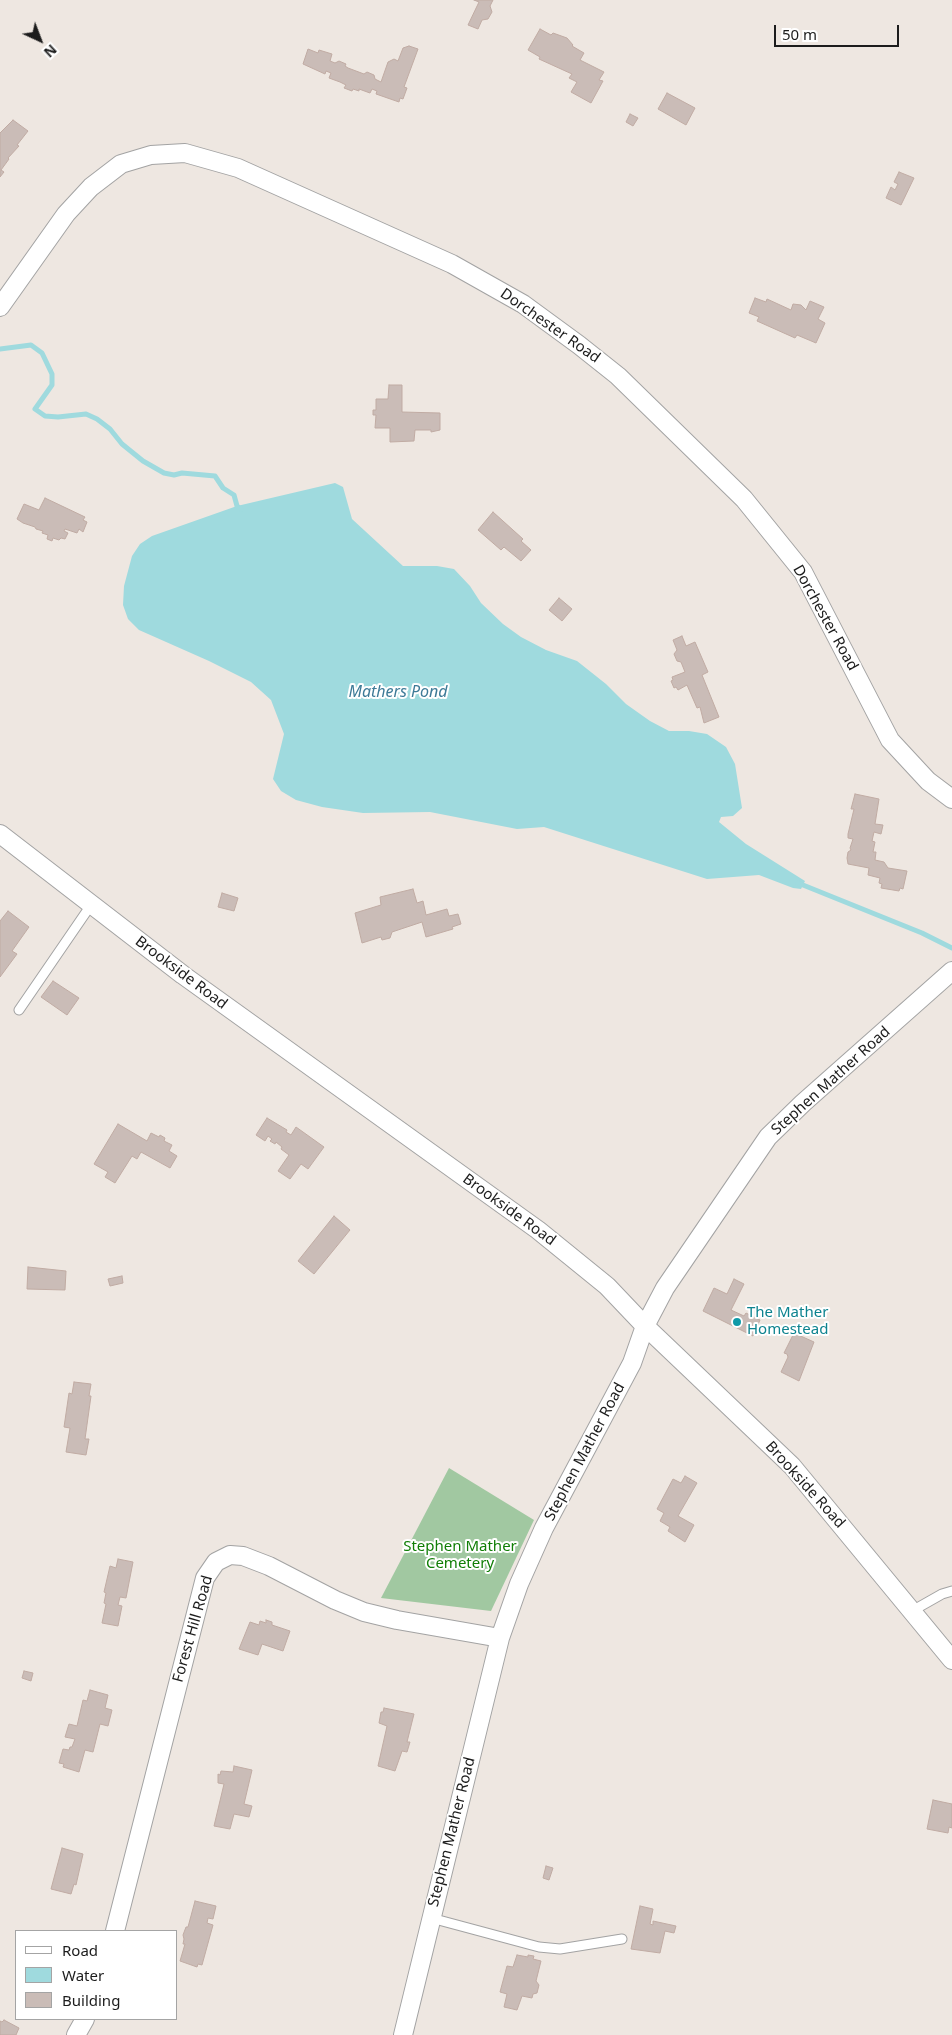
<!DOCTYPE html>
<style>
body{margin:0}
#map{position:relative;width:952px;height:2035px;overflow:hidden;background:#eee7e1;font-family:"Noto Sans",sans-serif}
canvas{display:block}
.legend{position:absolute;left:15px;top:1930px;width:162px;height:90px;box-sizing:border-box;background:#fff;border:1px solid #a4a4a4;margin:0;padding:6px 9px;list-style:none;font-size:15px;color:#1c1c1c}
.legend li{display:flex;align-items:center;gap:10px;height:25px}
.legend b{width:25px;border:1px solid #a4a4a4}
.north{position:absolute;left:15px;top:15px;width:50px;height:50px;-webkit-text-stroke:4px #fff;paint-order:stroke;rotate:137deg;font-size:14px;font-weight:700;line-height:20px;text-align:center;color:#1c1c1c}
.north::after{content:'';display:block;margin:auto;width:18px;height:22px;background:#1c1c1c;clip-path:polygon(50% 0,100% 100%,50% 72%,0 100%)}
.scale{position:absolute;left:774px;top:25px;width:125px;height:22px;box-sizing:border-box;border:2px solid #1c1c1c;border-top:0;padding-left:6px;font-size:15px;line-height:18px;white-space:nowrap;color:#1c1c1c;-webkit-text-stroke:4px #fff;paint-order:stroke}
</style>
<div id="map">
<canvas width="952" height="2035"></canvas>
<ul class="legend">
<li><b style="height:6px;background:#fff"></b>Road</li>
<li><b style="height:14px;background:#9fdade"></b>Water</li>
<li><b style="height:14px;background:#cabcb7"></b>Building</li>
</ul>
<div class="north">N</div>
<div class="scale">50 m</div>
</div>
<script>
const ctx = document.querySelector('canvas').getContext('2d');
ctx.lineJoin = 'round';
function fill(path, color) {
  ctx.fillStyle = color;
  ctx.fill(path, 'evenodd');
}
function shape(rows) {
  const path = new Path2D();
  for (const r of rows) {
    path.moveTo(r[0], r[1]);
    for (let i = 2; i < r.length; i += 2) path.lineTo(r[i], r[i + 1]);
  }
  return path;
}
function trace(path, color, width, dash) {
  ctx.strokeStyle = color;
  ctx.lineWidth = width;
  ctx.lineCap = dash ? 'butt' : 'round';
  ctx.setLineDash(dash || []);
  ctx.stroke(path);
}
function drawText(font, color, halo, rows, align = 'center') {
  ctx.font = font + ' "Noto Sans",sans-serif';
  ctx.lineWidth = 4;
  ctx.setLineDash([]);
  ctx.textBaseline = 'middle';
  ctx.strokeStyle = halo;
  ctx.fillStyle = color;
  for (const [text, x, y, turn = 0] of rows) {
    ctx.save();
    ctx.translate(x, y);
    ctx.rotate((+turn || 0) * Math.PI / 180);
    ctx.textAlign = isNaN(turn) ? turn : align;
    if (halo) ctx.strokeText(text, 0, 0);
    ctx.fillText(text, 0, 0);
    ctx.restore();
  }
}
const cemetery = shape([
 [449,1468,534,1520,491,1611,381,1598]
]);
const water = shape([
 [335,483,343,487,352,519,403,566,437,566,454,569,470,586,481,603,503,624,521,637,546,650,577,661,606,684,626,704,650,721,669,731,689,731,707,734,726,747,735,764,742,808,733,816,721,817,719,822,746,844,805,881,801,889,793,888,759,875,707,879,544,827,517,829,430,812,363,813,322,807,296,800,281,791,273,779,284,734,271,700,251,682,209,661,139,630,128,619,123,605,124,586,132,556,140,544,152,536,237,506]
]);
const stream = shape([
 [0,349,31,345,42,353,52,374,52,385,35,409,45,416,58,417,86,414,97,419,110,429,122,444,143,461,164,473,174,475,182,473,215,476,223,488,234,495,237,506,241,509],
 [798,883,922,933,952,948]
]);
const building = shape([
 [474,0,493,0,490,6,492,12,488,19,482,20,478,29,468,25,479,2,474,0],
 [540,29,551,35,553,33,567,38,573,45,572,46,584,53,580,60,604,72,599,80,603,81,591,103,571,92,577,82,569,78,572,74,539,59,540,57,528,50,540,29],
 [409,46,418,49,404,87,407,88,403,99,400,98,399,102,376,94,377,91,372,89,370,93,359,89,359,91,353,89,352,91,344,88,346,85,340,82,329,78,331,73,326,71,325,74,303,64,308,49,318,53,319,50,332,54,330,61,335,63,339,61,346,64,345,66,348,68,364,74,367,72,374,75,375,79,381,82,388,62,394,59,398,61,403,48,409,46],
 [667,93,695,108,686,125,658,109,667,93],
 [630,114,638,118,633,126,626,122,630,114],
 [13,120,28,131,17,145,19,146,8,158,9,159,1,170,4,172,0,177,0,133,13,120],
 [899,172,914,178,901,205,886,198,891,187,895,190,898,184,894,182,899,172],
 [755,298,766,302,767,299,791,310,793,304,801,305,806,310,810,301,824,307,818,319,825,323,816,343,797,335,795,338,757,321,759,317,749,313,755,298],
 [389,385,402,385,402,412,440,413,440,430,431,432,431,430,415,430,414,441,390,442,390,428,375,428,376,415,373,415,373,410,376,410,376,399,388,399,389,385],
 [45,498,85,517,83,520,87,522,83,532,79,529,77,533,65,529,64,531,68,533,65,539,61,538,59,540,53,538,52,541,47,539,48,535,42,533,43,531,36,529,35,527,23,523,17,519,24,504,39,510,45,498],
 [493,512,523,539,521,541,531,550,521,561,504,547,501,550,478,530,493,512],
 [559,598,572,609,562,621,549,610,559,598],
 [682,636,686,646,695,642,708,672,702,675,719,717,704,723,700,707,697,708,687,685,678,690,676,687,674,688,671,681,673,680,672,677,685,672,681,662,677,661,674,654,677,650,673,640,682,636],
 [855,794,879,799,875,824,883,825,881,834,874,832,872,841,875,842,873,852,876,852,875,860,884,862,888,868,907,871,903,889,900,888,899,891,881,888,882,884,879,883,880,878,868,875,869,868,848,864,847,858,848,852,851,850,850,848,853,839,848,838,848,834,854,809,851,809,855,794],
 [413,889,417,903,423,901,426,915,447,909,449,916,458,914,461,924,452,927,453,929,426,937,422,922,392,932,390,938,382,940,381,937,362,943,355,913,381,905,380,897,413,889],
 [222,893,238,898,234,911,218,907,222,893],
 [8,911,29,927,12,951,17,954,0,977,0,921,8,911],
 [53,981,79,998,67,1015,41,997,53,981],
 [267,1118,287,1130,286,1132,291,1135,296,1127,324,1147,308,1169,301,1164,290,1179,278,1171,289,1155,281,1149,282,1147,276,1142,275,1144,270,1141,272,1139,268,1136,265,1141,256,1135,267,1118],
 [118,1124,147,1141,151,1133,159,1137,160,1135,165,1138,164,1141,172,1145,169,1151,177,1156,170,1168,141,1152,137,1159,132,1156,115,1183,105,1177,108,1172,94,1164,118,1124],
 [334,1216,350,1230,314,1274,298,1261,334,1216],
 [28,1267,66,1271,65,1290,27,1289,28,1267],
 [122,1276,123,1283,110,1286,108,1279,122,1276],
 [734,1279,744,1284,731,1310,744,1316,746,1313,760,1320,753,1336,703,1311,714,1288,727,1294,734,1279],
 [794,1333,814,1342,799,1381,781,1372,788,1357,787,1354,784,1353,794,1333],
 [74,1382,91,1384,89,1396,91,1396,85,1439,89,1439,86,1455,66,1452,70,1428,64,1427,69,1393,72,1394,74,1382],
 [685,1476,697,1483,678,1516,694,1525,685,1542,668,1531,670,1527,660,1521,664,1513,657,1509,673,1479,681,1483,685,1476],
 [118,1559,133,1562,126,1598,120,1597,118,1605,122,1606,118,1626,102,1623,106,1604,104,1603,106,1593,104,1592,110,1566,116,1568,118,1559],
 [266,1620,272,1622,272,1625,290,1631,283,1651,262,1644,258,1655,239,1649,250,1622,259,1625,260,1621,266,1623,266,1620],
 [24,1671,33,1673,31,1681,22,1678,24,1671],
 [90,1690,108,1695,105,1708,112,1710,108,1726,100,1724,93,1752,85,1750,79,1772,63,1767,64,1764,59,1763,63,1749,69,1750,70,1747,72,1747,75,1739,65,1737,69,1724,77,1726,83,1700,87,1701,90,1690],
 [384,1708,414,1714,407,1742,410,1742,407,1752,402,1751,395,1771,378,1766,387,1726,379,1723,381,1712,383,1712,384,1708],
 [234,1766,252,1770,244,1804,252,1806,249,1817,234,1814,230,1829,214,1826,224,1784,218,1783,218,1774,220,1775,221,1771,233,1772,234,1766],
 [933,1800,952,1804,952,1828,949,1827,948,1833,927,1829,933,1800],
 [62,1848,83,1854,76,1885,74,1884,71,1894,51,1889,62,1848],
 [546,1866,553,1868,549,1880,543,1878,546,1866],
 [195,1901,216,1906,213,1919,208,1918,207,1923,213,1925,202,1965,198,1964,197,1967,180,1961,185,1944,183,1944,184,1939,183,1935,186,1927,188,1927,195,1901],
 [640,1906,653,1909,650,1924,653,1925,653,1921,676,1926,674,1933,665,1931,660,1953,631,1949,640,1906],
 [517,1955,528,1957,528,1955,534,1956,533,1959,541,1961,536,1981,539,1985,537,1993,533,1994,532,1998,522,1996,517,2010,504,2007,507,1994,500,1992,507,1966,513,1967,517,1955],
 [4,2020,19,2028,16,2035,0,2035,0,2021,2,2022,4,2020]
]);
const lane = shape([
 [19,1010,91,905],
 [912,1611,942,1594,952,1591],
 [431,1918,539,1947,560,1949,622,1939]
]);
const street = shape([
 [0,307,66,214,91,187,121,164,151,155,185,153,238,168,452,264,523,304,579,345,618,376,744,499,803,572,890,740,928,781,952,799],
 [0,834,183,975,538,1230,607,1286,645,1326,792,1466,952,1660],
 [115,1931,205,1578,216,1562,230,1555,243,1556,269,1566,335,1600,364,1612,397,1620,500,1638],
 [76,2035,85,2019],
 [403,2035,500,1638,519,1584,544,1528,632,1363,645,1326,665,1288,768,1137,803,1103,952,971]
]);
const markers = [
 [737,1322,5,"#0f9aa8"]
];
const streetNames = [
 ["Dorchester Road",550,326,35],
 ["Dorchester Road",825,618,61],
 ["Brookside Road",181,973,37],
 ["Stephen Mather Road",831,1081,-42],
 ["Brookside Road",509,1210,36],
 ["Stephen Mather Road",585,1452,-62],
 ["Brookside Road",805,1485,48],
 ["Forest Hill Road",193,1629,-74],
 ["Stephen Mather Road",452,1832,-76]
];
const cultureNames = [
 ["The Mather",747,1313],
 ["Homestead",747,1330]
];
const parkNames = [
 ["Stephen Mather",460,1547],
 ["Cemetery",460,1564]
];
const waterNames = [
 ["Mathers Pond",398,692]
];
fill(cemetery, '#a1c8a1');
fill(water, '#9fdade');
trace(stream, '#9fdade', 5);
fill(building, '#cabcb7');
trace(building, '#c0aba3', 1);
trace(lane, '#a3a3a3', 11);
trace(street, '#a3a3a3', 20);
trace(lane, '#fff', 9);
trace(street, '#fff', 18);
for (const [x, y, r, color] of markers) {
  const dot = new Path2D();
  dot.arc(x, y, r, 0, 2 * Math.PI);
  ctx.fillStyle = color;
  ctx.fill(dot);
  trace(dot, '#fff', 2);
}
drawText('15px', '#1c1c1c', '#fff', streetNames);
drawText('15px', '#0d838f', '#fff', cultureNames, 'left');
drawText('15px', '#107e06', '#fff', parkNames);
drawText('italic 16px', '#3d7a97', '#fff', waterNames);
</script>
